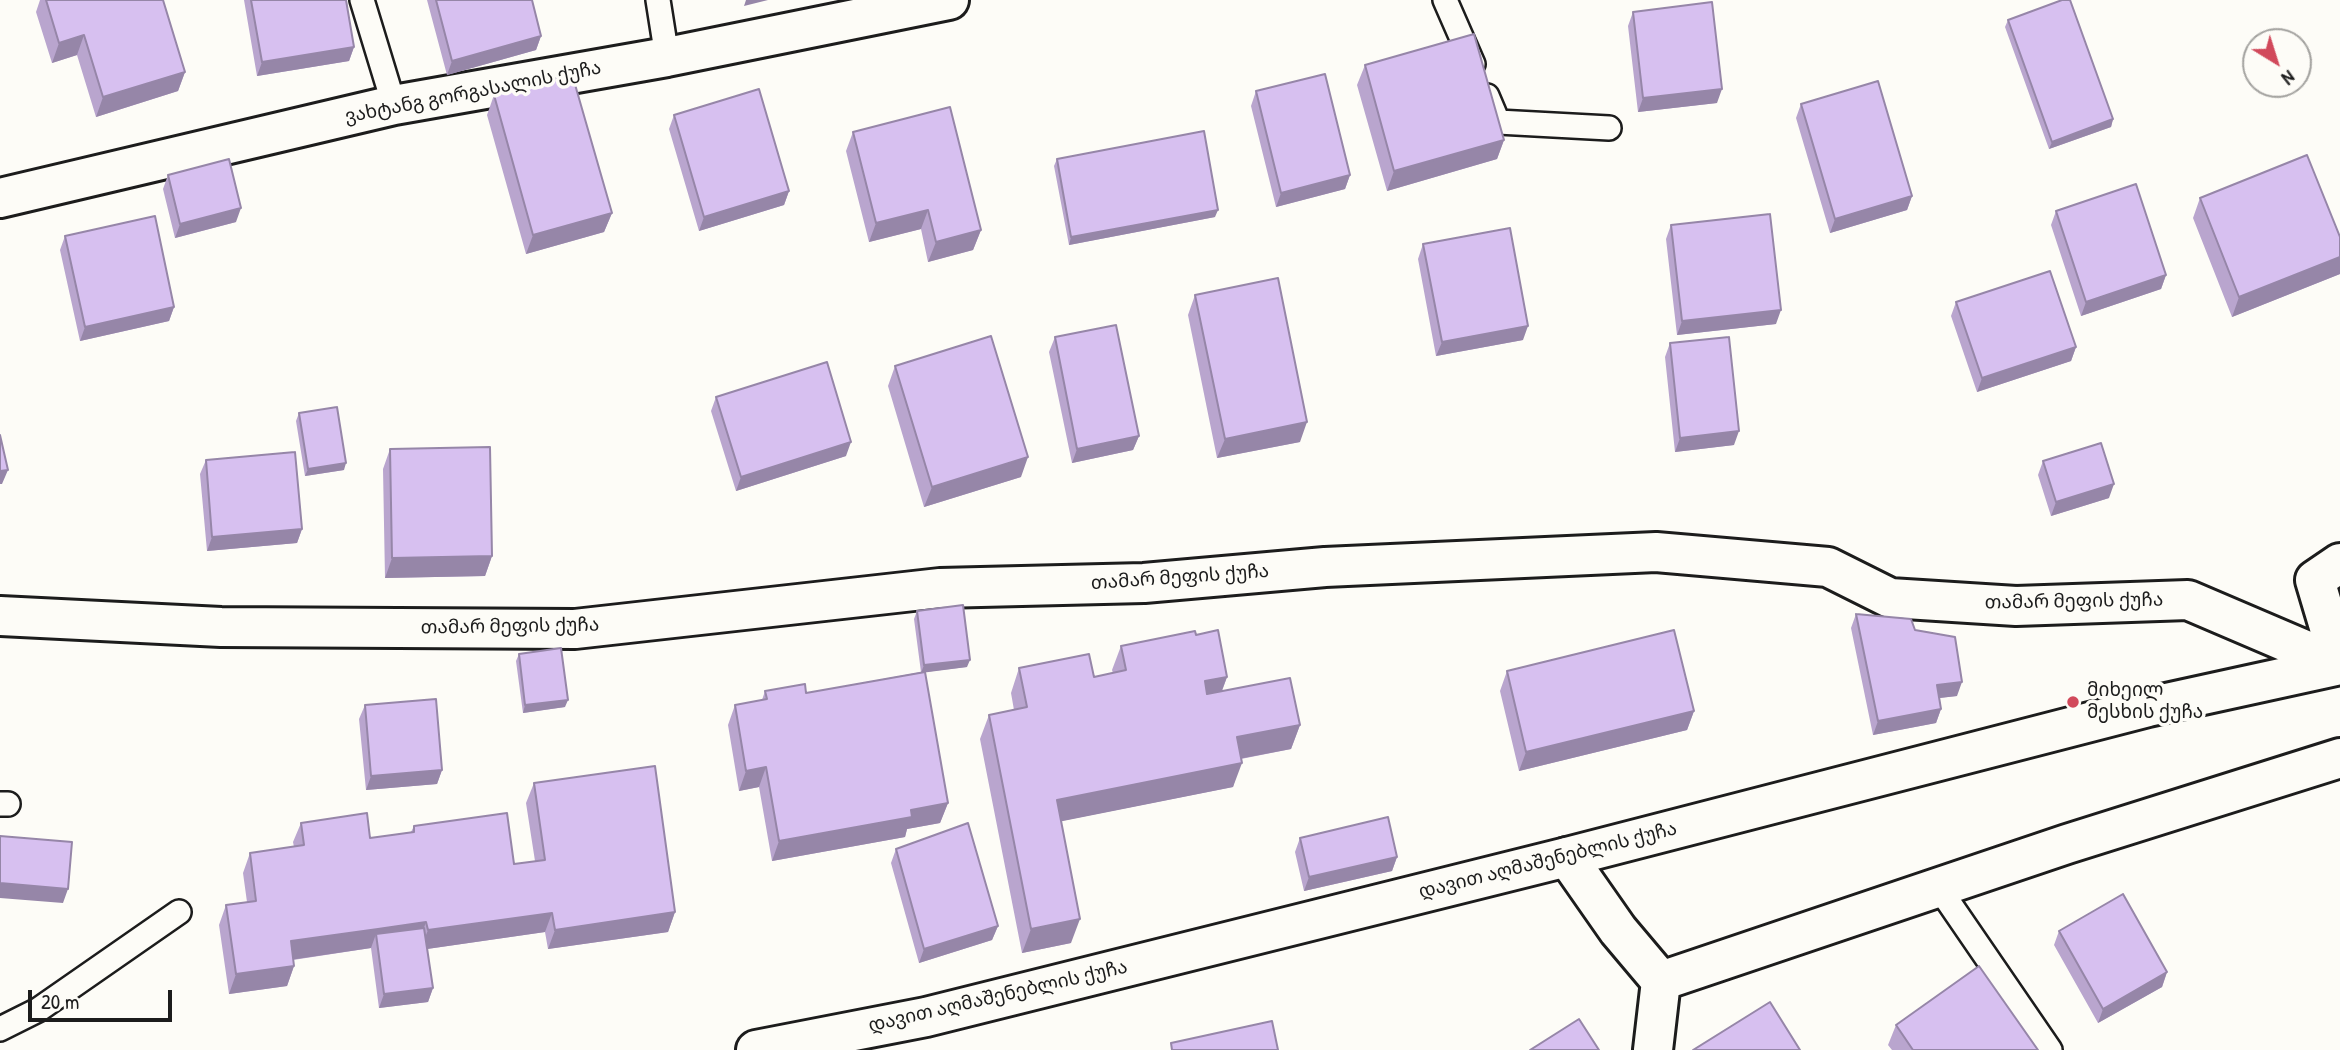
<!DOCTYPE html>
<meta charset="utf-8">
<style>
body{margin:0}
#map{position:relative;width:2340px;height:1050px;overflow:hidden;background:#fdfcf7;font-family:"Patrick Hand",sans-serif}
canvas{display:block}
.north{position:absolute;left:2242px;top:28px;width:70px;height:70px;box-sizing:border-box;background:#fdfcf7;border:2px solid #a3a29f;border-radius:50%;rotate:142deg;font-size:19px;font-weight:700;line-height:28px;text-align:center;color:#1c1c1c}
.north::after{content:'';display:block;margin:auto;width:24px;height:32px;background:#d1495b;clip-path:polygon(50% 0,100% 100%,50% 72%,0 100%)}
.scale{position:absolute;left:28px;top:990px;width:144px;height:32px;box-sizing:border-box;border:4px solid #1c1c1c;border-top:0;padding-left:9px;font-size:21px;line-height:24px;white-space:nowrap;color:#1c1c1c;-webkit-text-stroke:5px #fdfcf7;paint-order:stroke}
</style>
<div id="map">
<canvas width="2340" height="1050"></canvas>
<div class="north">N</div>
<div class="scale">20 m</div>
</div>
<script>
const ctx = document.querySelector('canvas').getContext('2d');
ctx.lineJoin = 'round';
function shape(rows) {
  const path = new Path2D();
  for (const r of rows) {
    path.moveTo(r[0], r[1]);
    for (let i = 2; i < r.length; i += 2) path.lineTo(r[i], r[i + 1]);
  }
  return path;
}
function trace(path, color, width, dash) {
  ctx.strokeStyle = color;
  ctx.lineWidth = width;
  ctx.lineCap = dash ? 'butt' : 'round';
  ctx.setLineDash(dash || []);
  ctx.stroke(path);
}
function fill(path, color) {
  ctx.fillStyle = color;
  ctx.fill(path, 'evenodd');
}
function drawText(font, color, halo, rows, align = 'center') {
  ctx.font = font + ' "Patrick Hand","Noto Sans Georgian",sans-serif';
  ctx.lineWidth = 7;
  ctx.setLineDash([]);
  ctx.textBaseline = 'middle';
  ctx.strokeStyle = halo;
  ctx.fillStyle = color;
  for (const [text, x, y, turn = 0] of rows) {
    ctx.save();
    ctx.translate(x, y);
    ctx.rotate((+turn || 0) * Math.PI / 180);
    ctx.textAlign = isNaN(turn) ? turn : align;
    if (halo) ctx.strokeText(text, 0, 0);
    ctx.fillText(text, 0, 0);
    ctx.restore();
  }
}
const service = shape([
 [362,0,394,105],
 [658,0,667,57],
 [1445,0,1473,64],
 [1487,96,1498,122,1609,128],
 [0,804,8,804],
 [1939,888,2050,1050],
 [0,1029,38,1010,179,912]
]);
const minor = shape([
 [0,198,394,105,667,57,949,0],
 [2340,563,2315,580,2340,664],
 [0,616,221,627,575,629,940,588,1144,583,1325,567,1656,552,1828,567,1890,598,2016,606,2188,600,2340,665],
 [1567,857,1618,930,1661,981,1653,1050],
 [1661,981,2067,844,2340,758]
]);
const tertiary = shape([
 [756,1050,926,1017,1567,857,2148,707,2340,665]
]);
const wall = shape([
 [40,0,163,0,185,72,178,91,96,117,77,55,52,63,36,12],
 [244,0,346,0,354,47,349,61,257,76],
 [427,0,532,0,541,36,536,50,447,75],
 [1633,12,1717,103,1638,112,1628,26],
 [2008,20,2113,119,2111,127,2049,149,2005,27],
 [1365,65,1504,140,1497,159,1387,191,1357,85],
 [1256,91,1350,175,1345,189,1276,207,1251,106],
 [494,95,612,213,604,232,526,254,487,115],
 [1801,104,1912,196,1907,210,1830,233,1796,118],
 [674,115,789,191,784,205,699,231,669,129],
 [853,132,981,230,973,250,928,262,921,229,869,242,846,151],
 [1057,159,1215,217,1069,245,1054,166],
 [168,175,236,222,175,238,163,189],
 [2200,198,2340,274,2232,317,2193,218],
 [2056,211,2166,275,2161,289,2081,316,2051,225],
 [1671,225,1776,324,1677,335,1666,239],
 [65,236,174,307,169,321,80,341,60,250],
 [1423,244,1523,340,1436,356,1418,259],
 [1195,295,1300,442,1217,458,1188,315],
 [1956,302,2076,347,2071,361,1977,392,1951,316],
 [1055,337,1139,436,1133,450,1072,463,1049,352],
 [1670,343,1734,445,1675,452,1665,357],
 [895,366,1021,477,924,507,888,386],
 [716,397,846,456,736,491,711,411],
 [299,413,344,470,305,476,296,421],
 [390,449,492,556,485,576,385,578,383,469],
 [206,460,302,529,297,543,207,551,200,474],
 [2043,461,2109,498,2051,516,2038,475],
 [917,611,967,667,925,672,948,803,940,823,907,829,905,837,772,861,759,787,739,791,728,725,735,705,762,700,765,691,806,693,921,672,914,619],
 [1856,614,1957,696,1939,698,1941,709,1936,723,1873,735,1851,628],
 [1196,635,1227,677,1222,691,1300,725,1291,749,1241,759,1233,787,1061,821,1071,943,1022,953,980,739,989,715,1014,710,1011,693,1019,668,1094,677,1113,673,1112,670,1121,646],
 [519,654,565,707,523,713,516,661],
 [1507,671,1694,711,1687,730,1519,771,1500,691],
 [365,705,442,770,437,784,366,790,359,719],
 [534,783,675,912,668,932,548,949,545,932,427,949,433,988,428,1002,379,1008,371,948,293,960,294,966,287,986,229,994,219,925,226,905,247,902,243,873,250,853,294,847,293,842,301,823,370,838,411,832,414,826,514,864,535,861,526,803],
 [1300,838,1397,857,1392,871,1304,891,1295,852],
 [896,849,998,926,992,940,919,963,891,863],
 [2059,931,2167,972,2162,987,2098,1023,2054,945],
 [1896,1025,2038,1050,1892,1050,1888,1045]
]);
const shadedWall = shape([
 [746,0,768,0,744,6],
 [84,35,77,55,52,63,59,43],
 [541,36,536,50,447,75,452,61],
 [354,47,349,61,257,76,262,62],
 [185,72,178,91,96,117,103,97],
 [1722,89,1717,103,1638,112,1643,98],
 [2113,119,2111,127,2049,149,2052,142],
 [1504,140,1497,159,1387,191,1394,171],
 [1350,175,1345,189,1276,207,1281,193],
 [789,191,784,205,699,231,704,217],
 [1912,196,1907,210,1830,233,1835,219],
 [241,208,236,222,175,238,180,224],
 [928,210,921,229,869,242,876,223],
 [1218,210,1215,217,1069,245,1071,237],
 [612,213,604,232,526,254,533,235],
 [981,230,973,250,928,262,936,242],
 [2340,257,2340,274,2232,317,2239,297],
 [2166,275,2161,289,2081,316,2086,302],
 [174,307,169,321,80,341,85,327],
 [1781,310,1776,324,1677,335,1682,321],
 [1528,326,1523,340,1436,356,1442,342],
 [2076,347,2071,361,1977,392,1982,378],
 [1307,422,1300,442,1217,458,1225,439],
 [1739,431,1734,445,1675,452,1680,438],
 [1139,436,1133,450,1072,463,1077,449],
 [851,442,846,456,736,491,741,477],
 [1028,457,1021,477,924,507,932,487],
 [346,463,344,470,305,476,308,469],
 [8,470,2,484,0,484,0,471],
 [2114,484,2109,498,2051,516,2056,502],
 [302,529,297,543,207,551,212,537],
 [492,556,485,576,385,578,392,558],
 [970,660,967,667,921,673,924,665],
 [1227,677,1218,701,1196,705,1205,681],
 [1962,682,1957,696,1931,699,1937,685],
 [568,700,565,707,523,713,525,705],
 [1941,709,1936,723,1873,735,1878,721],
 [1694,711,1687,730,1519,771,1526,752],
 [1300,725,1291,749,1228,761,1237,737],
 [1242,763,1233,787,1048,824,1057,800],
 [766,767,759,787,739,791,746,771],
 [442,770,437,784,366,790,371,776],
 [948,803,940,823,907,829,905,837,772,861,779,841,911,810],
 [1397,857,1392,871,1304,891,1309,877],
 [0,883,68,889,63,903,0,898],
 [675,912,668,932,548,949,555,930],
 [552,913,545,932,420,950,428,930],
 [1080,919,1071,943,1022,953,1031,929],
 [426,922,419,942,376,934,371,948,283,961,291,941],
 [998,926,992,940,919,963,924,949],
 [294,966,287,986,229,994,236,974],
 [2167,972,2162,987,2098,1023,2103,1009],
 [433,988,428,1002,379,1008,384,994]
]);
const building = shape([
 [46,0,163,0,185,72,103,97,84,35,59,43,46,0],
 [251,0,346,0,354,47,262,62,251,0],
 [436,0,532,0,541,36,452,61,436,0],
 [2062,0,2070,0,2113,119,2052,142,2008,20,2062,0],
 [1712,2,1722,89,1643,98,1633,12,1712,2],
 [1474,34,1504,140,1394,171,1365,65,1474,34],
 [572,74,612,213,533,235,494,95,572,74],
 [1325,74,1350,175,1281,193,1256,91,1325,74],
 [1878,81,1912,196,1835,219,1801,104,1878,81],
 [759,89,789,191,704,217,674,115,759,89],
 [950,107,981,230,936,242,928,210,876,223,853,132,950,107],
 [1204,131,1218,210,1071,237,1057,159,1204,131],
 [2307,155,2340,237,2340,257,2239,297,2200,198,2307,155],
 [229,159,241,208,180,224,168,175,229,159],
 [2136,184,2166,275,2086,302,2056,211,2136,184],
 [1770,214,1781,310,1682,321,1671,225,1770,214],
 [155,216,174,307,85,327,65,236,155,216],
 [1510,228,1528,326,1442,342,1423,244,1510,228],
 [2050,271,2076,347,1982,378,1956,302,2050,271],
 [1278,278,1307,422,1225,439,1195,295,1278,278],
 [1116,325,1139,436,1077,449,1055,337,1116,325],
 [991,336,1028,457,932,487,895,366,991,336],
 [1729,337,1739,431,1680,438,1670,343,1729,337],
 [827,362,851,442,741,477,716,397,827,362],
 [337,407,346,463,308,469,299,413,337,407],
 [0,435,8,470,0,471,0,435],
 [2101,443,2114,484,2056,502,2043,461,2101,443],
 [490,447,492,556,392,558,390,449,490,447],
 [295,452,302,529,212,537,206,460,295,452],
 [963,605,970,660,924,665,917,611,963,605],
 [1856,614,1911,619,1915,630,1955,637,1962,682,1937,685,1941,709,1878,721,1856,614],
 [1218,630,1227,677,1205,681,1207,694,1290,678,1300,725,1237,737,1242,763,1057,800,1080,919,1031,929,989,715,1027,707,1019,668,1089,654,1094,677,1126,670,1121,646,1195,631,1196,635,1218,630],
 [1674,630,1694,711,1526,752,1507,671,1674,630],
 [561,648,568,700,525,705,519,654,561,648],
 [925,672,948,803,911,810,912,817,779,841,766,767,746,771,735,705,767,699,765,691,805,684,806,693,925,672],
 [436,699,442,770,371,776,365,705,436,699],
 [655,766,675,912,555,930,552,913,428,930,426,922,378,929,291,941,294,966,236,974,226,905,256,901,250,853,304,845,301,823,367,813,370,838,414,832,414,826,507,813,514,864,545,860,534,783,655,766],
 [1388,817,1397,857,1309,877,1300,838,1388,817],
 [968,823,998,926,924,949,896,849,968,823],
 [0,836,72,842,68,889,0,883,0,836],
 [2123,894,2167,972,2103,1009,2059,931,2123,894],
 [424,928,433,988,384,994,376,934,424,928],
 [1979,966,2038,1050,1913,1050,1896,1025,1979,966],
 [1770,1002,1800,1050,1693,1050,1770,1002],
 [1579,1019,1599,1050,1530,1050,1579,1019],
 [1272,1021,1278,1050,1172,1050,1171,1043,1272,1021]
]);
const markers = [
 [2073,702,7,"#d1495b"]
];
const streetNames = [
 ["ვახტანგ გორგასალის ქუჩა",473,93,-11],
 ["თამარ მეფის ქუჩა",1180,578,-4],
 ["თამარ მეფის ქუჩა",2074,602,-1],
 ["თამარ მეფის ქუჩა",510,627,-1],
 ["დავით აღმაშენებლის ქუჩა",1548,861,-14],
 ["დავით აღმაშენებლის ქუჩა",998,997,-13]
];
const poiNames = [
 ["მიხეილ",2087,691],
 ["მესხის ქუჩა",2087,713]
];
trace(service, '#1c1c1c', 28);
trace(minor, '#1c1c1c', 44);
trace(tertiary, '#1c1c1c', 44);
trace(service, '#fdfcf7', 23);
trace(minor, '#fdfcf7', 38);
trace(tertiary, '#fdfcf7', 38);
fill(wall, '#b9a5ce');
fill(shadedWall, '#9686a8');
fill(building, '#d7c0f0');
trace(building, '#9686a8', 2);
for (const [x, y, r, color] of markers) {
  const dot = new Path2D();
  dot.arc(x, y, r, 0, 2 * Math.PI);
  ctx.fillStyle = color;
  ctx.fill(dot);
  trace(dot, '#fdfcf7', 2.5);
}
drawText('19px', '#1c1c1c', '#fdfcf7', streetNames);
drawText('19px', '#1c1c1c', '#fdfcf7', poiNames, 'left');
</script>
